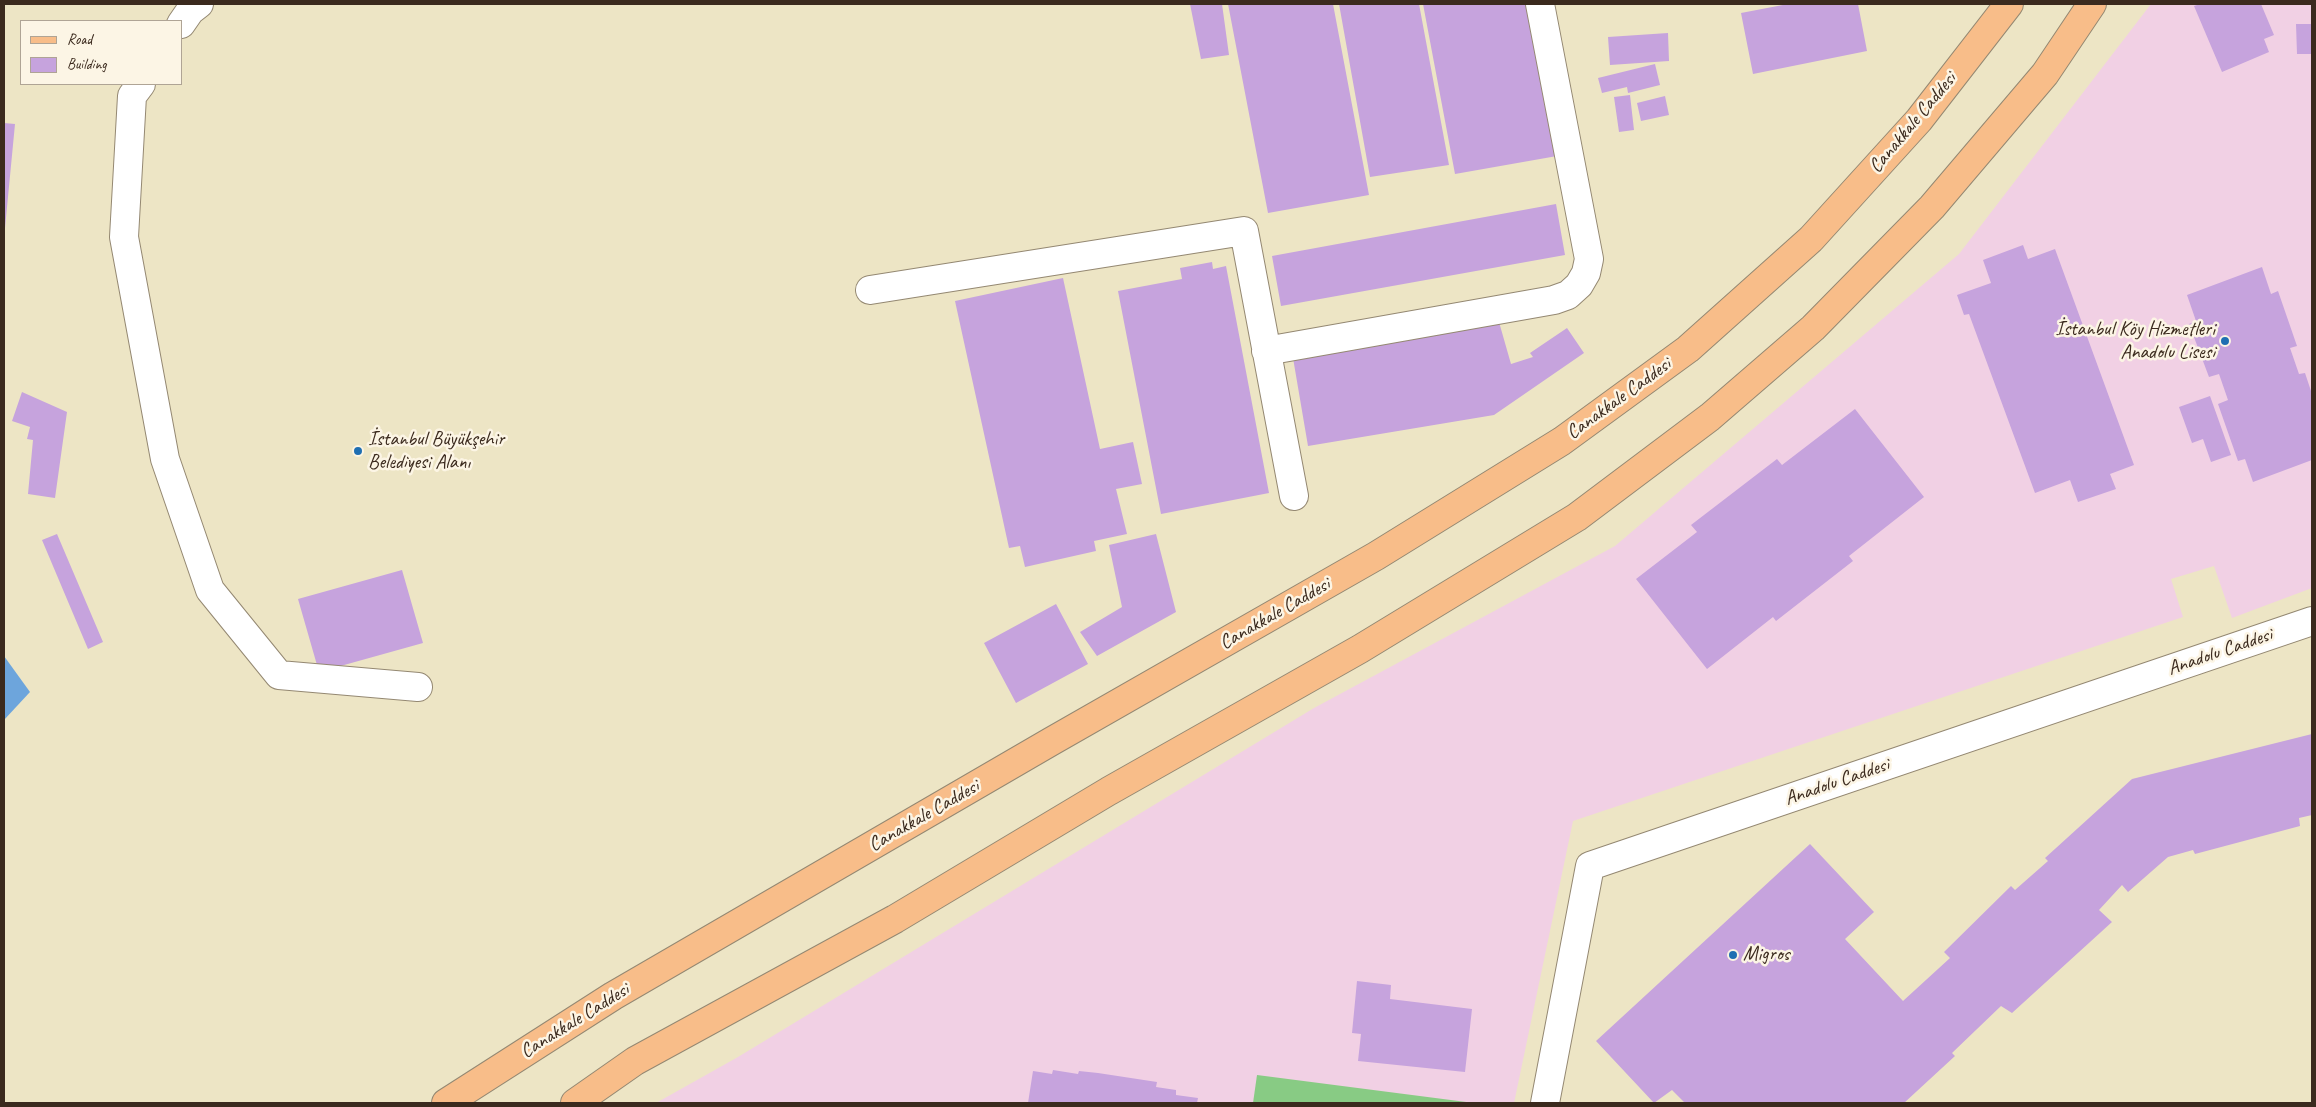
<!DOCTYPE html>
<meta charset="utf-8">
<style>
body{margin:0}
#map{position:relative;width:2316px;height:1107px;overflow:hidden;background:#ede5c5;font-family:Caveat,sans-serif}
canvas{display:block}
.frame{position:absolute;inset:0;border:5px solid #3b2a1e;pointer-events:none}
.legend{position:absolute;left:20px;top:20px;width:162px;height:65px;box-sizing:border-box;background:#fcf5e5;border:1px solid #afa495;margin:0;padding:6px 9px;list-style:none;font-size:15px;color:#3b2a1e}
.legend li{display:flex;align-items:center;gap:10px;height:25px}
.legend b{width:25px;border:1px solid #afa495}
</style>
<div id="map">
<canvas width="2316" height="1107"></canvas>
<div class="frame"></div>
<ul class="legend">
<li><b style="height:6px;background:#f8bd89"></b>Road</li>
<li><b style="height:14px;background:#c6a3dd"></b>Building</li>
</ul>
</div>
<script>
const ctx = document.querySelector('canvas').getContext('2d');
ctx.lineJoin = 'round';
function fill(path, color) {
  ctx.fillStyle = color;
  ctx.fill(path, 'evenodd');
}
function shape(rows) {
  const path = new Path2D();
  for (const r of rows) {
    path.moveTo(r[0], r[1]);
    for (let i = 2; i < r.length; i += 2) path.lineTo(r[i], r[i + 1]);
  }
  return path;
}
function trace(path, color, width, dash) {
  ctx.strokeStyle = color;
  ctx.lineWidth = width;
  ctx.lineCap = dash ? 'butt' : 'round';
  ctx.setLineDash(dash || []);
  ctx.stroke(path);
}
function drawText(font, color, halo, rows, align = 'center') {
  ctx.font = font + ' Caveat,sans-serif';
  ctx.lineWidth = 5;
  ctx.setLineDash([]);
  ctx.textBaseline = 'middle';
  ctx.strokeStyle = halo;
  ctx.fillStyle = color;
  for (const [text, x, y, turn = 0] of rows) {
    ctx.save();
    ctx.translate(x, y);
    ctx.rotate((+turn || 0) * Math.PI / 180);
    ctx.textAlign = isNaN(turn) ? turn : align;
    if (halo) ctx.strokeText(text, 0, 0);
    ctx.fillText(text, 0, 0);
    ctx.restore();
  }
}
const built = shape([
 [2151,4,2312,4,2312,588,2232,618,2214,566,2171,579,2183,617,1573,821,1514,1103,656,1103,738,1057,1314,708,1615,546,1959,254]
]);
const green = shape([
 [1257,1075,1474,1103,1253,1103]
]);
const water = shape([
 [4,656,30,692,4,720]
]);
const building = shape([
 [1190,4,1222,4,1229,55,1201,59],
 [1228,4,1333,4,1369,195,1268,213],
 [1339,4,1419,4,1449,165,1370,177],
 [1423,4,1529,4,1557,156,1455,174],
 [1788,4,1858,4,1867,51,1753,74,1741,13],
 [2200,4,2261,4,2274,35,2264,39,2269,52,2222,72,2194,6],
 [2296,24,2312,24,2312,54,2297,54],
 [1668,33,1669,61,1610,65,1608,37],
 [1655,64,1660,85,1628,93,1627,87,1602,93,1598,78],
 [1630,95,1634,130,1619,132,1614,97],
 [1665,96,1669,115,1641,121,1637,103],
 [4,123,15,124,5,228,4,228],
 [1556,204,1565,255,1281,306,1272,256],
 [2023,245,2028,259,2055,249,2134,465,2110,474,2116,489,2078,502,2070,480,2035,493,1969,314,1964,315,1957,295,1991,283,1983,260],
 [1212,262,1213,269,1226,266,1269,493,1161,514,1118,291,1182,279,1180,268],
 [2262,267,2271,294,2278,291,2297,346,2290,348,2299,374,2305,373,2312,394,2312,460,2253,482,2245,459,2238,461,2218,404,2228,400,2219,374,2209,377,2189,324,2196,321,2187,295],
 [1063,278,1100,449,1133,442,1142,484,1116,489,1127,534,1094,541,1096,551,1025,567,1020,546,1009,548,955,301],
 [1499,322,1511,364,1533,357,1530,353,1567,328,1584,353,1494,415,1308,446,1293,358],
 [22,392,67,412,55,498,28,494,33,440,27,439,30,427,12,421],
 [2210,396,2231,455,2211,462,2203,439,2192,443,2179,407],
 [1855,409,1924,497,1849,556,1853,561,1776,621,1773,617,1707,669,1636,579,1697,532,1691,525,1777,459,1782,465],
 [57,534,103,642,88,649,42,540],
 [1156,534,1176,612,1097,656,1080,632,1122,607,1109,545],
 [402,570,423,643,319,672,298,599],
 [1056,604,1088,664,1016,703,984,643],
 [2312,734,2312,815,2299,818,2300,826,2195,854,2193,850,2168,857,2128,892,2122,885,2099,910,2112,922,2012,1013,2001,1006,1952,1053,1955,1056,1904,1103,1685,1103,1672,1090,1654,1103,1596,1041,1810,844,1874,912,1845,939,1903,1001,1950,958,1944,952,2011,886,2015,890,2048,861,2045,858,2132,779],
 [1357,981,1391,985,1390,999,1472,1009,1465,1072,1358,1061,1361,1034,1352,1033],
 [1053,1070,1078,1074,1079,1071,1098,1073,1157,1082,1156,1087,1176,1090,1176,1095,1198,1098,1197,1103,1028,1103,1033,1071,1052,1074]
]);
const minor = shape([
 [181,24,190,11,199,4],
 [141,84,132,96,124,237,165,459,210,590,279,675,418,687],
 [870,290,1244,231,1294,496],
 [1266,351,1554,300,1568,295,1579,285,1586,273,1589,259,1540,4],
 [1545,1103,1590,866,2312,621]
]);
const major = shape([
 [446,1103,613,996,1052,741,1376,556,1562,441,1688,349,1811,239,1919,120,2009,4],
 [575,1103,635,1061,895,919,1109,791,1360,649,1577,517,1710,417,1813,328,1932,207,2045,74,2092,4]
]);
const markers = [
 [2225,341,5,"#1f6fb2"],
 [358,451,5,"#1f6fb2"],
 [1733,955,5,"#1f6fb2"]
];
const streetNames = [
 ["Canakkale Caddesi",1913,123,-50],
 ["Canakkale Caddesi",1619,399,-36],
 ["Canakkale Caddesi",1275,614,-30],
 ["Anadolu Caddesi",2220,652,-19],
 ["Anadolu Caddesi",1837,782,-19],
 ["Canakkale Caddesi",924,816,-30],
 ["Canakkale Caddesi",575,1021,-32]
];
const poiNames = [
 ["İstanbul Köy Hizmetleri",2215,330,"right"],
 ["Anadolu Lisesi",2215,353,"right"],
 ["İstanbul Büyükşehir",368,440],
 ["Belediyesi Alanı",368,463],
 ["Migros",1743,955]
];
fill(built, '#f1d0e4');
fill(green, '#88cb84');
fill(water, '#6da5dc');
fill(building, '#c6a3dd');
trace(minor, '#948872', 30);
trace(major, '#948872', 30);
trace(minor, '#fff', 28);
trace(major, '#f8bd89', 28);
for (const [x, y, r, color] of markers) {
  const dot = new Path2D();
  dot.arc(x, y, r, 0, 2 * Math.PI);
  ctx.fillStyle = color;
  ctx.fill(dot);
  trace(dot, '#fcf5e5', 2);
}
drawText('20px', '#3b2a1e', '#fcf5e5', streetNames);
drawText('20px', '#3b2a1e', '#fcf5e5', poiNames, 'left');
</script>
